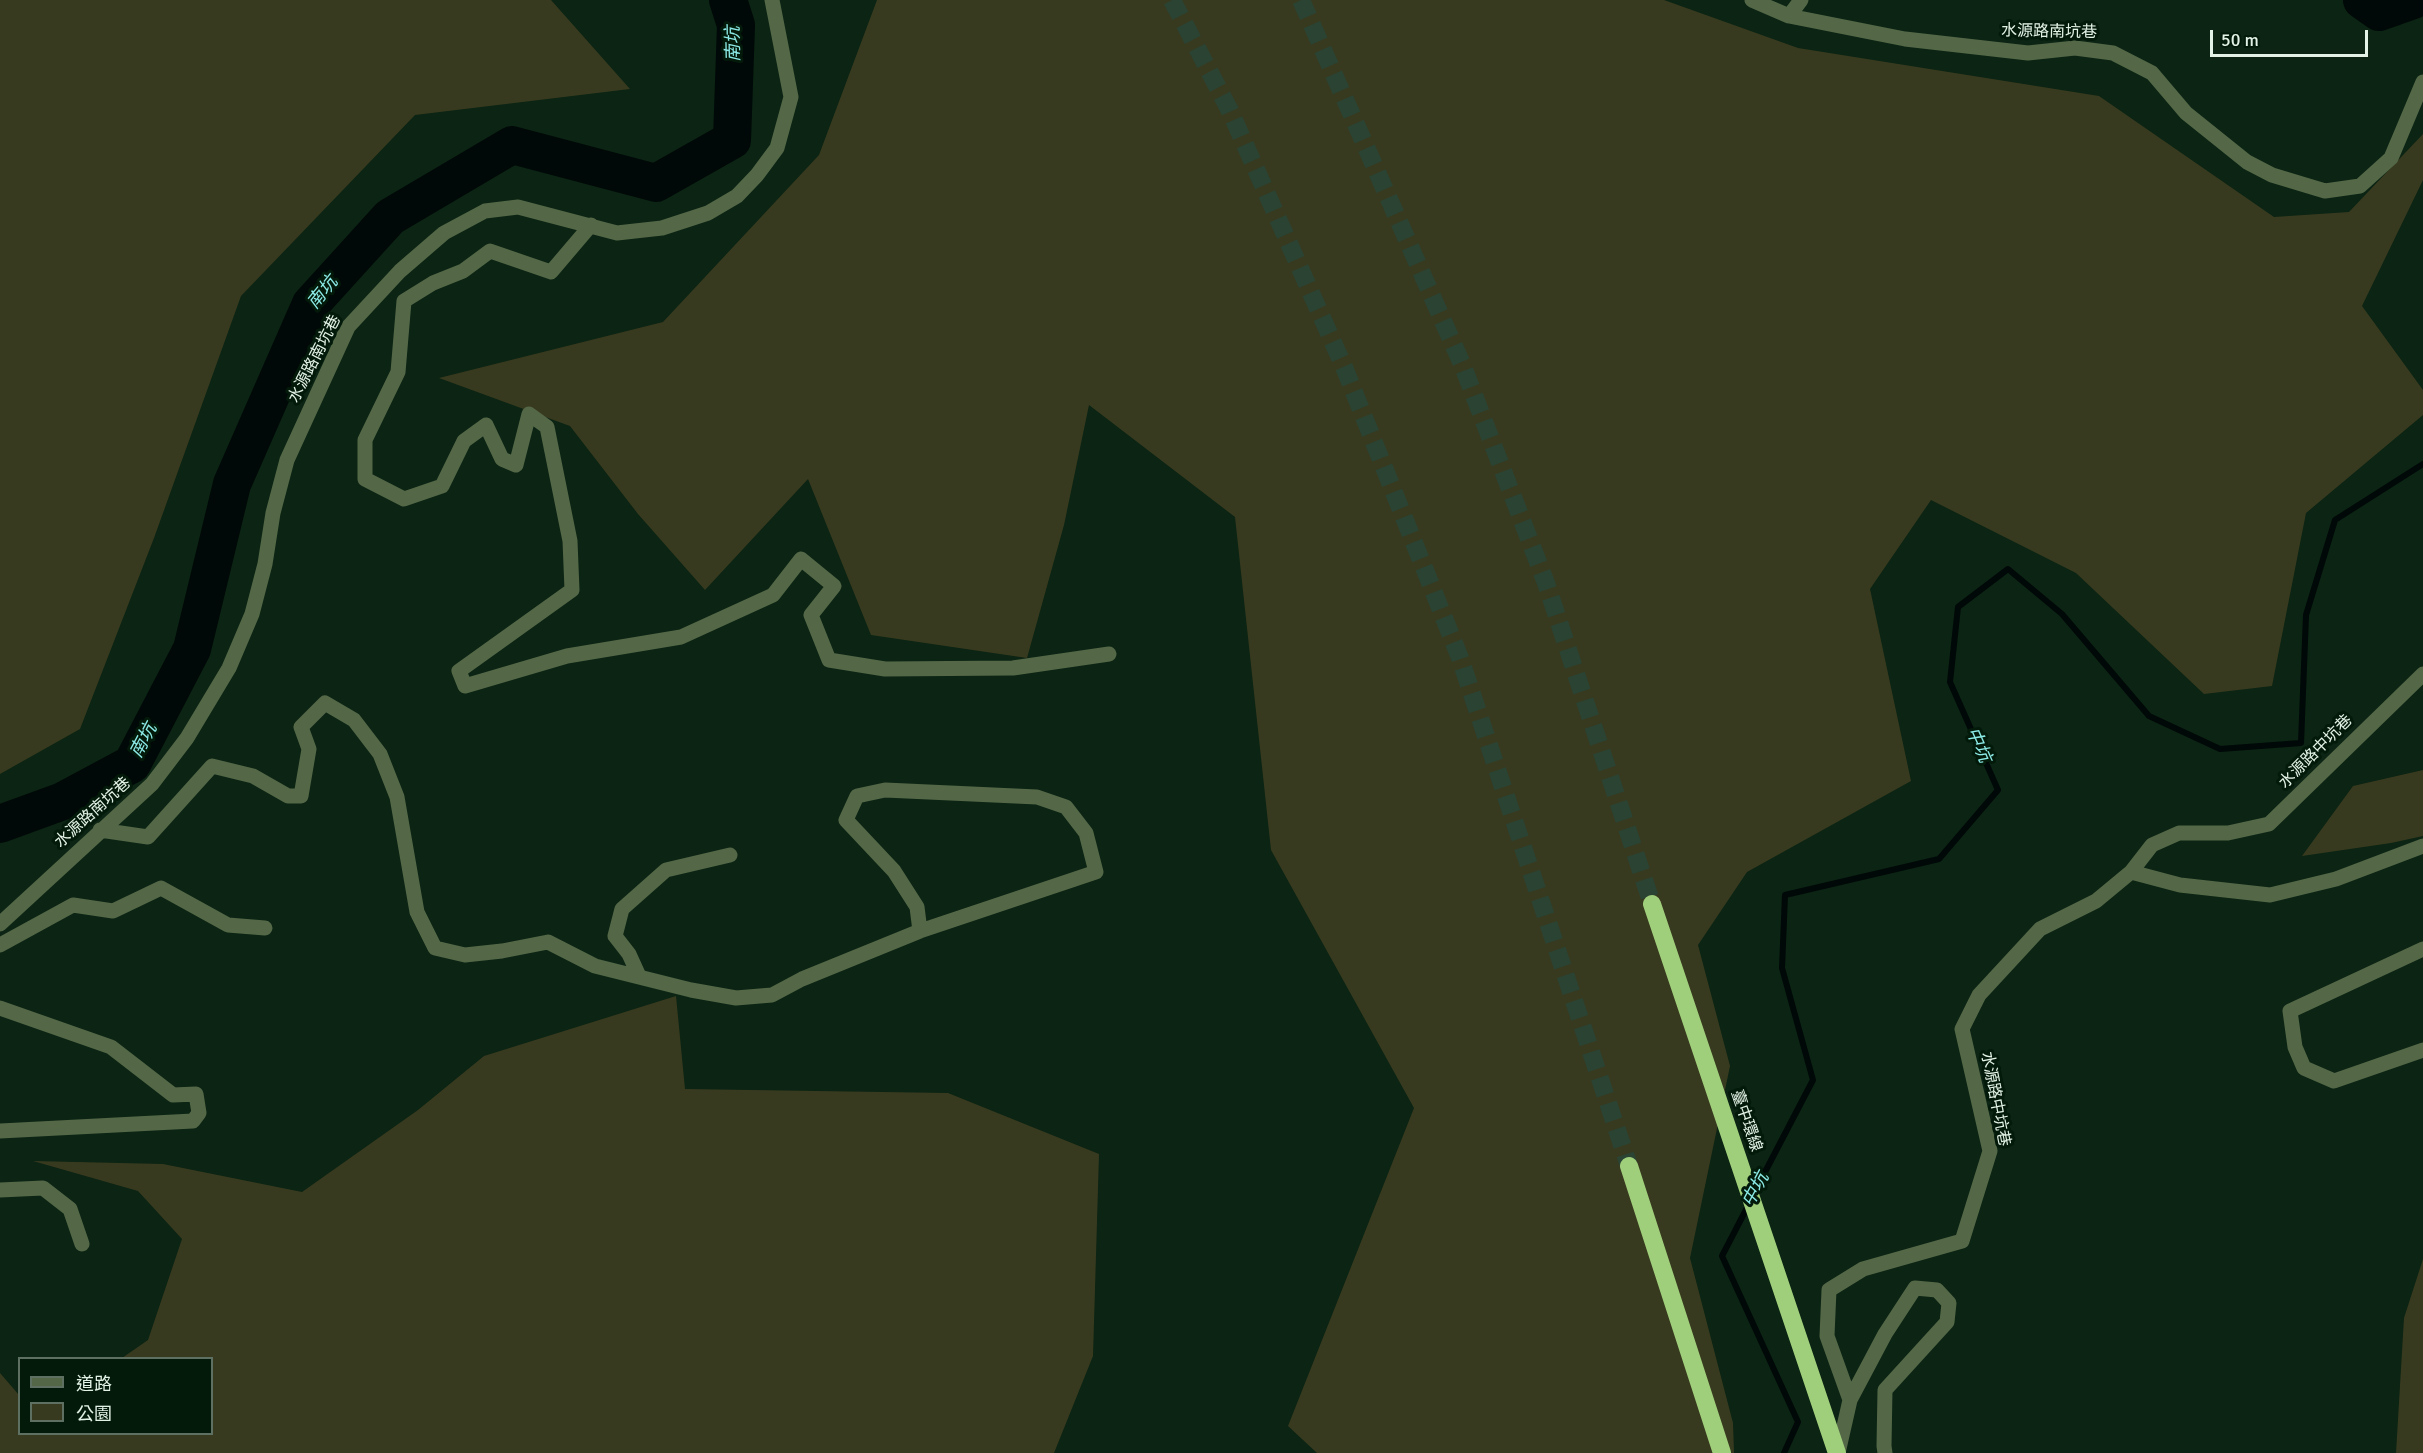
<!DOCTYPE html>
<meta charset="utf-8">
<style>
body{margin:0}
#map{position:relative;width:2423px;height:1453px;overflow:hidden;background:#0b2413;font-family:Signika,"Noto Sans TC",sans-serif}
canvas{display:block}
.legend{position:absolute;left:18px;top:1357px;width:195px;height:78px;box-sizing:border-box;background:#031a0a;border:2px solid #5d7062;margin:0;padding:8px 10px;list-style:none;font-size:18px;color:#e3f2e6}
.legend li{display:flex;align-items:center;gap:12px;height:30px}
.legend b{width:30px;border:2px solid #5d7062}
.scale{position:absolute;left:2210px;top:30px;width:158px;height:27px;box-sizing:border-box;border:3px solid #e3f2e6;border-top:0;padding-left:8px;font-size:18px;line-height:21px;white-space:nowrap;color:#e3f2e6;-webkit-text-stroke:4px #031a0a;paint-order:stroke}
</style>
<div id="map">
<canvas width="2423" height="1453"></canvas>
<ul class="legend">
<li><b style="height:8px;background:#546747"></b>道路</li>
<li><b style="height:16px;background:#383a1f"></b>公園</li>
</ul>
<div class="scale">50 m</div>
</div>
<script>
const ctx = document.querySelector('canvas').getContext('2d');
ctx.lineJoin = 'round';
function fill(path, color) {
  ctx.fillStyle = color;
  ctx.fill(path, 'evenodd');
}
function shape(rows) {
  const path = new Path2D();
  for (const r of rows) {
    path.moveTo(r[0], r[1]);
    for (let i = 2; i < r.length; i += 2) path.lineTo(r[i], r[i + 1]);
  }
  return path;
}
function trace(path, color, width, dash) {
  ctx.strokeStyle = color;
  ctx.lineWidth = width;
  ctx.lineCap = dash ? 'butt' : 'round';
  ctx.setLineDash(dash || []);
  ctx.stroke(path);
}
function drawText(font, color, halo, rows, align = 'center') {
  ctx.font = font + ' Signika,"Noto Sans TC",sans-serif';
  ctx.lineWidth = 6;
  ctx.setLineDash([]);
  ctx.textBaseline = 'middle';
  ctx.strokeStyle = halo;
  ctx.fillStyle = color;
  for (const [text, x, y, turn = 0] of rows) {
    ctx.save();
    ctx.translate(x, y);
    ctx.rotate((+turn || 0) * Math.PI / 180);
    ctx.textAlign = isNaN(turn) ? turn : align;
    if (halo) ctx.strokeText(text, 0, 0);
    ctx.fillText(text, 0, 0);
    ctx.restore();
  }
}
const green = shape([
 [0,0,551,0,630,89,415,115,241,296,154,538,80,729,0,774],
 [877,0,1664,0,1798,48,2099,96,2274,217,2349,212,2423,134,2423,180,2362,306,2423,390,2423,415,2306,513,2272,686,2204,694,2076,573,1931,500,1870,589,1911,781,1747,872,1698,945,1730,1066,1690,1258,1733,1423,1734,1453,1317,1453,1288,1426,1414,1108,1271,850,1235,517,1089,405,1064,525,1027,658,871,635,808,479,705,590,638,514,570,426,439,378,663,322,819,155],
 [2423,770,2423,836,2391,843,2302,856,2353,786],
 [676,996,685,1089,948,1093,1099,1154,1093,1356,1054,1453,0,1453,0,1373,19,1395,20,1434,212,1434,212,1358,122,1358,148,1340,182,1239,138,1191,33,1161,163,1164,302,1192,418,1110,484,1056],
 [2423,1259,2423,1453,2396,1453,2404,1318]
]);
const stream = shape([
 [1753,1195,1813,1080,1782,968,1785,895,1939,859,1998,790,1950,682,1958,607,2008,569,2062,614,2149,716,2220,749,2301,743,2306,615,2335,520,2423,464],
 [1749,1204,1722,1256,1798,1422,1784,1453]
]);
const river = shape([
 [2362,0,2379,12,2413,0],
 [0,824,63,801,132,764,192,649,232,484,311,304,390,217,512,145,656,183,732,140,736,25,728,0]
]);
const highwayTunnel = shape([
 [1172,0,1230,111,1344,367,1460,658,1629,1166],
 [1301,0,1462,364,1546,583,1652,904]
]);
const minor = shape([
 [1752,0,1789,16,1905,39,2028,53,2075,48,2113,53,2152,73,2186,113,2247,162,2272,175,2325,191,2360,186,2391,158,2423,82],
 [1789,16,1801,0],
 [591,225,551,272,490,251,463,271,433,283,404,301,398,372,365,440,365,479,404,499,442,486,464,441,486,425,502,459,516,465,529,414,547,427,570,541,572,590,459,671,465,686,567,656,681,637,773,595,801,559,834,586,811,615,829,660,885,669,1013,668,1109,654],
 [100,830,148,837,212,766,253,776,288,796,301,796,309,749,301,727,325,703,354,720,380,754,397,797,417,912,435,948,465,955,502,951,548,942,595,966,691,990,736,998,772,995,802,979,920,931,1096,872,1086,833,1066,807,1037,797,885,790,857,796,846,820,894,871,917,907,920,931],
 [2131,872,2152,845,2179,833,2228,833,2269,824,2423,674],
 [0,924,152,784,187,738,229,668,252,614,265,564,273,513,287,460,348,327,400,271,444,233,485,211,518,207,617,233,662,228,708,213,737,196,757,175,777,148,791,97,772,0],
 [0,945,73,905,113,911,161,888,228,925,265,928],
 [2423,949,2290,1011,2295,1047,2304,1068,2334,1081,2423,1050],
 [639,976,629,954,615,936,622,909,666,870,730,855],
 [0,1008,111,1047,173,1095,196,1094,199,1113,193,1121,0,1131],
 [0,1190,43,1188,70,1209,82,1244],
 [1850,1400,1885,1334,1915,1288,1937,1290,1949,1303,1947,1322,1885,1390,1884,1446,1885,1453],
 [1838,1453,1850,1400,1827,1336,1829,1290,1863,1269,1962,1241,1990,1151,1962,1029,1979,995,2040,929,2096,901,2131,872,2180,885,2270,895,2336,879,2423,846]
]);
const highway = shape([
 [1652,904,1837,1453],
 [1629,1166,1722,1453]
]);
const streetNames = [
 ["水源路南坑巷",2049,32,1],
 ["水源路南坑巷",315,359,-63],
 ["水源路中坑巷",2316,752,-45],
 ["水源路南坑巷",93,813,-42],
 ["水源路中坑巷",1995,1099,79],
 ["臺中環線",1746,1121,71]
];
const waterNames = [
 ["南坑",734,44,-91],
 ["南坑",323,293,-51],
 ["南坑",144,741,-62],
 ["中坑",1978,745,66],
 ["中坑",1756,1190,-62]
];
fill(green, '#383a1f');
trace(stream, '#000808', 6);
trace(river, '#000808', 38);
trace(highwayTunnel, '#2b4333', 18, [18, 9]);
trace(minor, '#546747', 15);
trace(highway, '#a0cf7b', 18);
drawText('16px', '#e3f2e6', '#031a0a', streetNames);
drawText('italic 18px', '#8cebe7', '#031a0a', waterNames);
</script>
